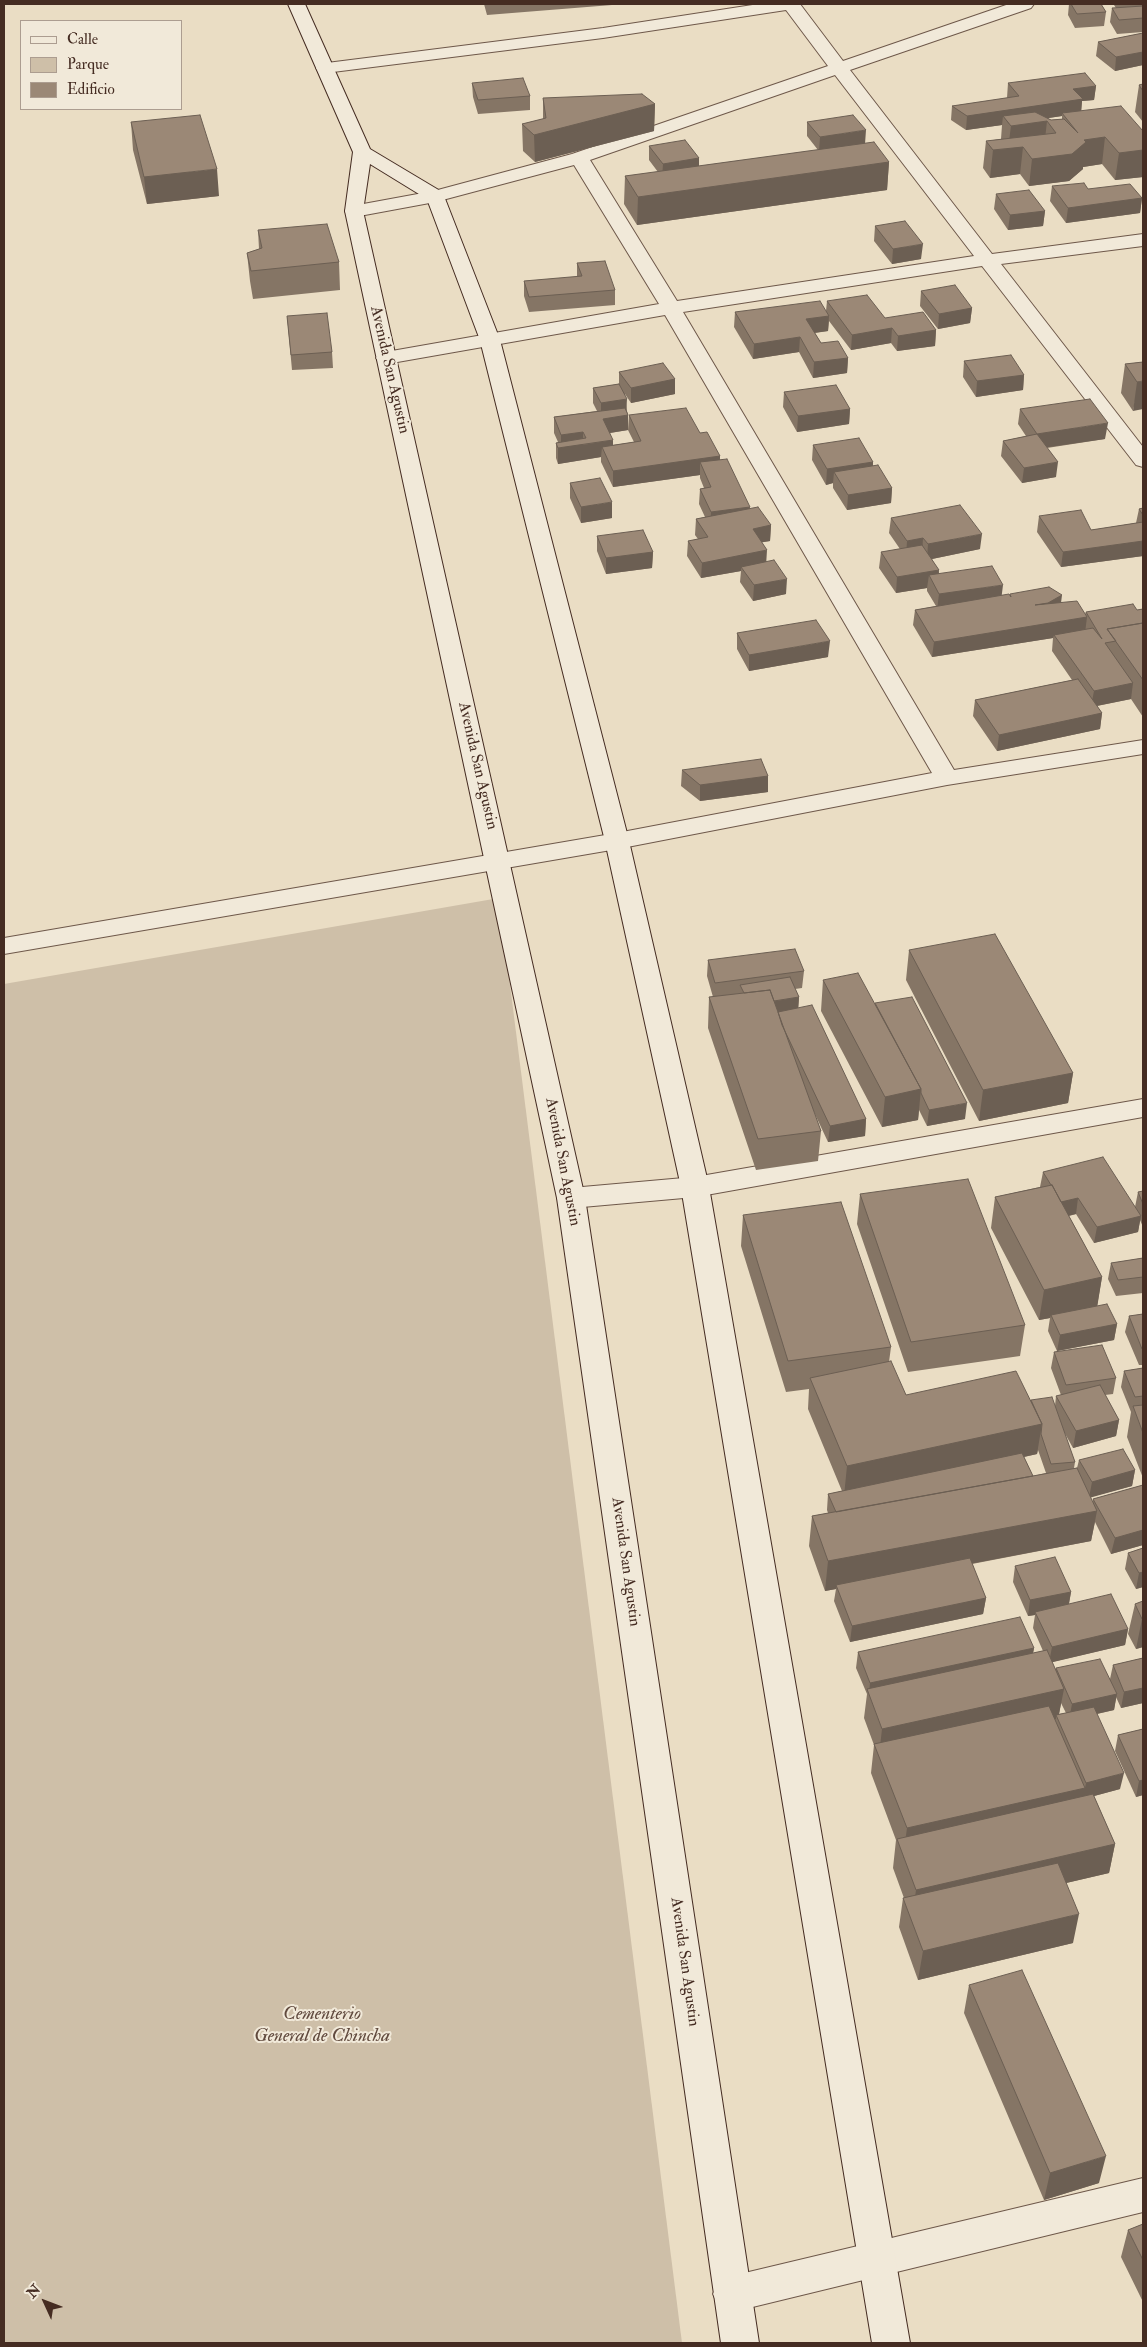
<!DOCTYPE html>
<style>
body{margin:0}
#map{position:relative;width:1147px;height:2347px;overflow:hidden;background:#eaddc4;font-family:"IM FELL Double Pica",serif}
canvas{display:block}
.frame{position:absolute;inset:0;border:5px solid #452c22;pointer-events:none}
.legend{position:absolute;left:20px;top:20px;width:162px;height:90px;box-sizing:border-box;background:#f1e9d9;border:1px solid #ac9d90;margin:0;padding:6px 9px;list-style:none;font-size:15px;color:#452c22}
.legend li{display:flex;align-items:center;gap:10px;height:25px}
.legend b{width:25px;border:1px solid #ac9d90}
.north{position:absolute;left:20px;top:2277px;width:50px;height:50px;-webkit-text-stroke:4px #f1e9d9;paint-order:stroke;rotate:313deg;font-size:14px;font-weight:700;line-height:20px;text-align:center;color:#452c22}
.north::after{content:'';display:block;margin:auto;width:18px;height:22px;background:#452c22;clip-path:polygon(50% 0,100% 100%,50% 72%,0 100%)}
</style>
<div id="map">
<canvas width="1147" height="2347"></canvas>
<div class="frame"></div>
<ul class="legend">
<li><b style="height:6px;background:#f1e9d9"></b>Calle</li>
<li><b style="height:14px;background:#cebfa8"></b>Parque</li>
<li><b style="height:14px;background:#9b8876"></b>Edificio</li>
</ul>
<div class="north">N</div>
</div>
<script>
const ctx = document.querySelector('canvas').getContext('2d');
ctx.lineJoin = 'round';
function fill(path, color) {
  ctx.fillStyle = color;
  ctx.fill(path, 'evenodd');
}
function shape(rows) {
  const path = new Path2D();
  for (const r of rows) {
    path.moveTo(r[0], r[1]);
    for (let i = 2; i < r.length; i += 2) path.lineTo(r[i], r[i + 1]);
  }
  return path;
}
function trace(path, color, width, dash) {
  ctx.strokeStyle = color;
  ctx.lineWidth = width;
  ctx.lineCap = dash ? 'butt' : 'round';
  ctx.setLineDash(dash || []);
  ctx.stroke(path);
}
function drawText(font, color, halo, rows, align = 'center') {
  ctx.font = font + ' "IM FELL Double Pica",serif';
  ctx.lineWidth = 4;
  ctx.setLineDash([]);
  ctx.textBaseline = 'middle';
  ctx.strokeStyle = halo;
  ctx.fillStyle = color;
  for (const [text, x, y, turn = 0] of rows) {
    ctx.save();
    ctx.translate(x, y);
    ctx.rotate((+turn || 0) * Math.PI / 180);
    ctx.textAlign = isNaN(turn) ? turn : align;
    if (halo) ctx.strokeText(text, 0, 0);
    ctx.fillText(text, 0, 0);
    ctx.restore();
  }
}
const green = shape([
 [499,898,682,2343,4,2343,4,984]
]);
const street = shape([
 [759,4,800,4,843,61,1009,4,1034,4,1031,8,850,70,992,254,1143,234,1143,246,1001,264,1143,447,1143,467,1136,465,982,266,683,312,954,770,1143,740,1143,754,947,785,617,849,4,954,4,938,617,833,932,773,665,315,386,364,379,362,376,358,379,354,386,352,659,304,574,165,435,202,354,217,347,215,345,211,347,207,434,191,572,154,828,66,786,10,603,38,325,73,319,72,316,68,319,64,603,28,759,4],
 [835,75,974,256,677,301,590,160,835,75],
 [1143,1099,1143,1117,695,1197,571,1208,561,1205,557,1198,561,1191,571,1188,695,1177,1143,1099],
 [1143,2178,1143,2212,732,2312,719,2307,713,2294,719,2281,732,2276,1143,2178]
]);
const secondary = shape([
 [288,4,305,4,370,149,442,192,444,196,500,340,629,841,709,1187,910,2343,872,2343,681,1187,605,841,480,340,427,199,370,164,363,211,585,1198,759,2343,721,2343,557,1198,345,211,353,152,288,4]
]);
const wall = shape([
 [484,4,612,4,612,5,487,15],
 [1069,4,1101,4,1106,12,1104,26,1075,28,1068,15],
 [1115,4,1143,4,1143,32,1117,34,1110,22,1112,8,1116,8,1114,5],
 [1143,33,1143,65,1115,71,1096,56,1098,42],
 [472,83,530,96,530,110,478,114,473,97],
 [1008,83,1096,86,1094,100,1082,101,1081,111,1143,131,1143,177,1115,180,1102,164,1083,167,1083,169,1069,181,1029,186,1020,174,990,178,983,168,986,141,1001,139,1002,125,966,130,951,120,952,106,1007,98],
 [1062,116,1062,119,1051,120,1048,118],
 [1143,84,1143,122,1135,112,1139,85],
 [543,98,655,104,654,131,535,162,523,151,522,124,543,119],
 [131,122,219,196,147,204,133,150],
 [807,122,865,143,889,162,887,190,637,225,624,204,625,176,658,172,649,160,649,146,699,158,699,166,818,150,807,136],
 [1052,186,1088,189,1142,198,1140,213,1066,223,1050,201],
 [996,194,1045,211,1043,226,1008,230,994,209],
 [875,226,921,259,892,264,874,241],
 [258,230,339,262,340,290,253,299,250,281,247,253,259,249],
 [577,263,615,290,615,305,529,312,524,296,524,281,577,277],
 [921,291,972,308,970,323,938,329,920,306],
 [827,301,885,318,936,330,935,346,897,351,891,343,851,350,829,321,828,331,815,333,821,343,848,358,847,373,813,378,799,352,753,359,734,327,735,312,826,311],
 [287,316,332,352,333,368,292,370],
 [964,361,1024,375,1023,390,976,397,963,377],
 [1143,362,1133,411,1121,393,1125,364],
 [619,372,675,379,675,394,631,403,625,394,627,411,628,415,628,430,610,433,613,445,634,442,628,430,629,415,700,433,720,456,720,460,750,509,771,525,770,541,762,542,766,562,786,594,753,601,740,582,741,571,701,578,687,556,688,541,698,539,695,535,696,519,705,517,699,504,700,489,704,488,700,478,700,475,613,487,601,462,601,457,558,464,556,458,556,443,558,442,554,433,554,417,597,411,593,403,593,388,619,384],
 [784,392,850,409,849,424,797,432,783,407],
 [1020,409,1105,439,1047,448,1056,477,1022,483,1001,456,1003,441,1026,436,1018,424],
 [813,445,873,462,873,466,892,488,891,503,847,510,833,488,833,483,826,485,812,460],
 [570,483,612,518,581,523,570,498],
 [1143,508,1143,556,1061,567,1037,532,1039,516,1091,530,1136,523,1139,509],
 [891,518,980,549,932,559,939,573,1002,595,1010,595,1061,602,1085,614,1086,612,1137,610,1143,609,1143,717,1131,699,1097,706,1102,713,1100,729,997,751,973,716,975,700,1072,680,1052,651,1053,638,932,657,913,625,915,610,936,606,927,591,927,588,896,593,879,568,881,552,900,549,889,533],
 [597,536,653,552,652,568,606,574,597,551],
 [737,633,828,657,749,671,737,649],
 [682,770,768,776,768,792,700,801,681,786],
 [909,950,1073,1073,1068,1103,979,1121,906,980],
 [708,960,804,971,802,988,795,989,799,997,798,1008,866,1119,865,1136,828,1142,813,1110,821,1131,818,1161,756,1170,708,1028,709,997,713,997,707,976],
 [823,980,875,1005,875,1003,965,1119,927,1126,919,1110,918,1120,882,1127,821,1011],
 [1043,1172,1135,1207,1138,1192,1143,1191,1143,1227,1140,1220,1138,1232,1094,1243,1076,1214,1069,1216,1102,1277,1097,1306,1117,1324,1114,1340,1057,1351,1048,1331,1050,1318,1039,1320,991,1228,995,1197,1040,1187],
 [860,1194,1025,1325,1020,1356,908,1372,857,1224],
 [743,1215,891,1347,889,1362,906,1395,1031,1400,1055,1406,1056,1396,1061,1395,1051,1368,1054,1352,1116,1378,1113,1394,1105,1395,1119,1420,1116,1436,1073,1448,1063,1430,1075,1462,1074,1468,1077,1468,1079,1460,1135,1470,1132,1486,1090,1497,1093,1502,1093,1499,1143,1485,1143,1545,1111,1554,1095,1522,1091,1541,972,1564,986,1598,983,1614,850,1642,834,1601,836,1589,825,1591,809,1546,812,1516,828,1513,827,1510,828,1494,842,1491,808,1409,809,1389,786,1392,741,1246],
 [1038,1450,1046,1473,1033,1476,1024,1457,1037,1454],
 [1143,1258,1143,1293,1116,1296,1108,1279,1111,1263],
 [1143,1314,1143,1365,1139,1365,1125,1332,1129,1316],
 [1143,1368,1143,1478,1127,1437,1131,1412,1121,1387,1124,1371],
 [1143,1548,1143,1587,1136,1589,1125,1569,1128,1553],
 [1015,1566,1071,1592,1069,1604,1128,1629,1125,1645,1052,1662,1055,1670,1056,1668,1110,1679,1113,1665,1143,1658,1143,1703,1121,1708,1116,1697,1114,1710,1097,1714,1120,1789,1094,1796,1115,1844,1109,1873,1066,1883,1073,1943,918,1980,899,1927,903,1898,904,1898,893,1868,896,1840,871,1773,874,1745,864,1718,867,1694,856,1668,858,1652,1034,1648,1033,1653,1043,1651,1033,1628,1035,1615,1028,1616,1013,1582],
 [1061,1703,1066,1713,1059,1714],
 [1143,1601,1143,1647,1136,1649,1128,1634,1135,1604],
 [1143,1729,1143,1795,1136,1797,1115,1751,1118,1735],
 [969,1985,1099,2183,1044,2200,964,2013],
 [1143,2224,1143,2302,1121,2257,1128,2230]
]);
const shadedWall = shape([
 [1143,52,1143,65,1115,71,1116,57],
 [1096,86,1094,100,1082,101,1081,114,1062,113,1062,116,1009,124,1003,116,1002,125,966,130,967,116,1073,89],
 [655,104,654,131,535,162,534,135],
 [1047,121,1044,148,1023,147,1020,174,990,178,993,150,1008,149,1011,126],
 [866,130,865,144,819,152,820,137],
 [1105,137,1102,164,1083,167,1083,169,1069,181,1029,186,1032,159,1084,140],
 [1143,150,1143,177,1115,180,1119,153],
 [699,158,699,173,662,179,663,164],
 [889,162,887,190,637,225,638,197],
 [217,169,219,196,147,204,144,177],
 [1142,198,1140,213,1066,223,1068,208],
 [1045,211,1043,226,1008,230,1010,215],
 [923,244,921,259,892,264,893,249],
 [972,308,970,323,938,329,939,314],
 [829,316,828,331,805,334,806,319],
 [892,328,891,343,851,350,852,335],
 [936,330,935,346,897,351,898,336],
 [800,337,799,352,753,359,754,344],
 [848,358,847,373,813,378,814,362],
 [1024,375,1023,390,976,397,977,381],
 [675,379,675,394,631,403,631,388],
 [1143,381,1143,409,1133,411,1137,382],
 [627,399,626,414,601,418,601,403],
 [850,409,849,424,797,432,798,416],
 [628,415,628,430,603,434,603,419],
 [1108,423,1105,439,1035,449,1037,434],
 [583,432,583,445,613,440,613,456,602,447,601,457,558,464,558,448,561,448,561,435],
 [720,456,719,472,700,462,700,475,613,487,613,471],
 [873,462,872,478,834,472,833,483,826,485,827,469],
 [1058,462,1056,477,1022,483,1024,468],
 [892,488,891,503,847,510,848,495],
 [612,502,612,518,581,523,581,507],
 [750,507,749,523,710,528,711,512],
 [771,525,770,541,752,544,753,529],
 [982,534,980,549,927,560,928,544],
 [923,538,922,554,906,557,907,541],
 [1143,541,1143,556,1061,567,1063,552],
 [767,550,766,566,741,567,741,571,701,578,702,563],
 [653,552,652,568,606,574,606,558],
 [939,570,938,586,929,575,927,588,896,593,897,577],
 [787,579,786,594,753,601,754,585],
 [1003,585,1001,601,937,610,939,594],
 [1062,595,1060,611,1035,605],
 [1087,617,1085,633,1054,635,1053,638,932,657,934,642],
 [830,641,828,657,749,671,749,655],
 [1133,683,1131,699,1091,707,1094,691],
 [1102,713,1100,729,997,751,999,735],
 [768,776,768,792,700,801,700,785],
 [799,997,798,1013,778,1017,749,1006],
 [1073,1073,1068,1103,979,1121,983,1090],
 [921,1089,918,1120,882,1127,885,1097],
 [967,1103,965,1119,927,1126,929,1110],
 [866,1119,865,1136,828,1142,830,1126],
 [1078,1198,1076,1214,1058,1218,1060,1202],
 [1141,1216,1138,1232,1094,1243,1097,1227],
 [1102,1277,1097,1308,1051,1315,1050,1318,1039,1320,1044,1290],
 [1117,1324,1114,1340,1057,1351,1060,1335],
 [1119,1420,1116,1436,1073,1448,1076,1431],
 [1042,1424,1037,1454,844,1496,847,1466],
 [1135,1470,1132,1486,1089,1498,1092,1482],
 [1097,1511,1091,1541,837,1589,836,1585,836,1589,825,1591,828,1561],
 [1143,1530,1143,1545,1111,1554,1115,1538],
 [1143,1572,1143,1587,1136,1589,1139,1573],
 [1071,1592,1068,1608,1035,1612,1035,1615,1028,1616,1030,1600],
 [986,1598,983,1614,850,1642,852,1626],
 [1142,1619,1143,1619,1143,1647,1136,1649],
 [1128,1629,1125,1645,1049,1663,1052,1647],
 [1034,1648,1031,1664,869,1693,870,1683],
 [1143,1688,1143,1703,1121,1708,1124,1692],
 [1064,1689,1058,1719,1056,1715,1056,1719,880,1758,879,1756,882,1729],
 [1117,1694,1114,1710,1069,1720,1072,1704],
 [1124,1773,1120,1789,1083,1799,903,1858,907,1828,1085,1788,1086,1783],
 [1143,1780,1143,1795,1136,1797,1139,1781],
 [1115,1844,1109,1873,912,1919,916,1890],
 [1079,1914,1073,1943,918,1980,923,1951],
 [1106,2156,1099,2183,1044,2200,1050,2173]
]);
const building = shape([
 [1071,4,1101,4,1106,12,1077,14,1071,4],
 [1143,6,1143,18,1119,20,1112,8,1143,6],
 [1143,33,1143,52,1116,57,1098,42,1143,33],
 [1085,73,1096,86,1073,89,1083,99,967,116,952,106,1019,96,1008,83,1085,73],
 [523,78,530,96,478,100,472,83,523,78],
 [1143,84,1143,91,1139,85,1143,84],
 [642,94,655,104,534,135,522,124,546,118,543,98,642,94],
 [1121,106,1143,131,1143,150,1119,153,1105,137,1084,140,1086,142,1072,154,1032,159,1023,147,993,150,986,141,1056,133,1047,121,1011,126,1003,116,1035,112,1051,120,1064,119,1078,133,1062,113,1121,106],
 [200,115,217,169,144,177,131,122,200,115],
 [853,115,866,130,820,137,807,122,853,115],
 [685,140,699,158,663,164,649,146,685,140],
 [874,142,889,162,638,197,625,176,874,142],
 [1084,183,1088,189,1130,184,1142,198,1068,208,1052,186,1084,183],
 [1029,190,1045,211,1010,215,996,194,1029,190],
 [905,221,923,244,893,249,875,226,905,221],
 [327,224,339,262,251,271,247,253,262,248,258,230,327,224],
 [605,261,615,290,529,297,524,281,582,276,577,263,605,261],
 [955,285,972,308,939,314,921,291,955,285],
 [867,295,885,318,923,312,936,330,898,336,892,328,852,335,827,301,867,295],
 [820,301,829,316,806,319,821,343,838,341,848,358,814,362,800,337,754,344,735,312,820,301],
 [327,313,332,352,291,355,287,316,327,313],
 [1011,355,1024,375,977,381,964,361,1011,355],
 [1143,362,1143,381,1137,382,1125,364,1143,362],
 [663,363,675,379,631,388,619,372,663,363],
 [619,384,627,399,601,403,593,388,619,384],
 [836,385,850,409,798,416,784,392,836,385],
 [1090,399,1108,423,1037,434,1058,462,1024,468,1003,441,1037,434,1020,409,1090,399],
 [625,408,628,415,603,419,613,440,558,448,556,443,586,438,583,432,561,435,554,417,625,408],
 [686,408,700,433,707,432,720,456,613,471,602,447,641,441,629,415,686,408],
 [859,438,873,462,827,469,813,445,859,438],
 [727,459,750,507,711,512,700,489,711,487,700,462,727,459],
 [878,465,892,488,848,495,834,472,878,465],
 [600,478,612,502,581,507,570,483,600,478],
 [960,505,982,534,928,544,923,538,907,541,891,518,960,505],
 [758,507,771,525,753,529,767,550,702,563,688,541,708,537,696,519,758,507],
 [1143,508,1143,515,1139,509,1143,508],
 [1081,510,1091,530,1143,522,1143,541,1063,552,1039,516,1081,510],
 [643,530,653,552,606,558,597,536,643,530],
 [922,545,939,570,897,577,881,552,922,545],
 [774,560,787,579,754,585,741,567,774,560],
 [992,566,1003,585,939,594,929,575,992,566],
 [1049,587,1062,595,1048,603,1035,605,1077,601,1087,617,934,642,915,610,1009,594,1011,597,1010,594,1049,587],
 [1133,604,1137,610,1143,609,1143,623,1107,629,1116,641,1105,643,1133,683,1094,691,1054,635,1093,628,1102,639,1086,612,1133,604],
 [816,620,830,641,749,655,737,633,816,620],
 [1143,623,1143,680,1107,629,1143,623],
 [1078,679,1102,713,999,735,975,700,1078,679],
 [761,759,768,776,700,785,682,770,761,759],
 [995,934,1073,1073,983,1090,909,950,995,934],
 [795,949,804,971,715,983,708,960,795,949],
 [858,973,921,1089,885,1097,823,980,858,973],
 [790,977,799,997,774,1001,770,990,744,993,740,985,790,977],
 [770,990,821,1131,758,1139,709,997,770,990],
 [912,997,967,1103,929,1110,921,1093,921,1089,875,1003,912,997],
 [812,1005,866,1119,830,1126,782,1025,778,1012,812,1005],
 [1103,1157,1141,1216,1097,1227,1078,1198,1061,1202,1052,1185,1051,1185,1043,1172,1103,1157],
 [968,1179,1025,1325,911,1342,860,1194,968,1179],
 [1052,1185,1102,1277,1044,1290,995,1197,1052,1185],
 [1143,1191,1143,1204,1138,1192,1143,1191],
 [841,1202,891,1347,788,1361,743,1215,841,1202],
 [1143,1258,1143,1277,1118,1280,1111,1263,1143,1258],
 [1107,1304,1117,1324,1060,1335,1051,1315,1107,1304],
 [1143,1314,1143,1349,1142,1349,1129,1316,1143,1314],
 [1102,1345,1116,1378,1066,1385,1054,1352,1102,1345],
 [891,1361,906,1395,1016,1371,1042,1424,847,1466,810,1378,891,1361],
 [1143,1368,1143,1396,1135,1397,1124,1371,1143,1368],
 [1100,1385,1119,1420,1076,1431,1056,1396,1100,1385],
 [1052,1397,1075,1462,1051,1464,1041,1434,1042,1424,1031,1400,1052,1397],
 [1143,1405,1143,1433,1133,1406,1143,1405],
 [1123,1449,1135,1470,1092,1482,1079,1460,1123,1449],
 [1022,1453,1033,1476,836,1512,828,1494,1022,1453],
 [1077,1468,1097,1511,828,1561,812,1516,1077,1468],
 [1143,1485,1143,1530,1115,1538,1093,1499,1143,1485],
 [1143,1548,1143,1572,1139,1573,1128,1553,1143,1548],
 [1055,1557,1071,1592,1030,1600,1015,1566,1055,1557],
 [970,1558,986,1598,852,1626,836,1585,970,1558],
 [1111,1594,1128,1629,1052,1647,1035,1612,1111,1594],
 [1143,1601,1143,1619,1142,1619,1135,1604,1143,1601],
 [1020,1617,1034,1648,870,1683,858,1652,1020,1617],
 [1047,1650,1064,1689,882,1729,867,1689,1047,1650],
 [1143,1658,1143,1688,1124,1692,1113,1665,1143,1658],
 [1100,1659,1117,1694,1072,1704,1056,1668,1100,1659],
 [1049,1706,1085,1788,907,1828,874,1744,1049,1706],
 [1094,1707,1124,1773,1086,1783,1056,1715,1094,1707],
 [1143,1729,1143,1780,1139,1781,1118,1735,1143,1729],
 [1093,1794,1115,1844,916,1890,897,1839,1093,1794],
 [1058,1863,1079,1914,923,1951,903,1898,1058,1863],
 [1022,1970,1106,2156,1050,2173,969,1985,1022,1970],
 [1143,2224,1143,2260,1128,2230,1143,2224]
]);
const streetNames = [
 ["Avenida San Agustin",389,370,77],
 ["Avenida San Agustin",477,766,77],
 ["Avenida San Agustin",562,1162,79],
 ["Avenida San Agustin",625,1562,82],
 ["Avenida San Agustin",684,1962,82]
];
const nearParknames = [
 ["Cementerio",322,2015],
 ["General de Chincha",322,2037]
];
fill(green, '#cebfa8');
trace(street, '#6e584a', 2);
trace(secondary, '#452c22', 2);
fill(street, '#f1e9d9');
fill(secondary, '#f1e9d9');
fill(wall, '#857565');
fill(shadedWall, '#6c5f53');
fill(building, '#9b8876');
trace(building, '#6c5f53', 1);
drawText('16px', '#452c22', '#f1e9d9', streetNames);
drawText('italic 19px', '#60493d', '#f1e9d9', nearParknames);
</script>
